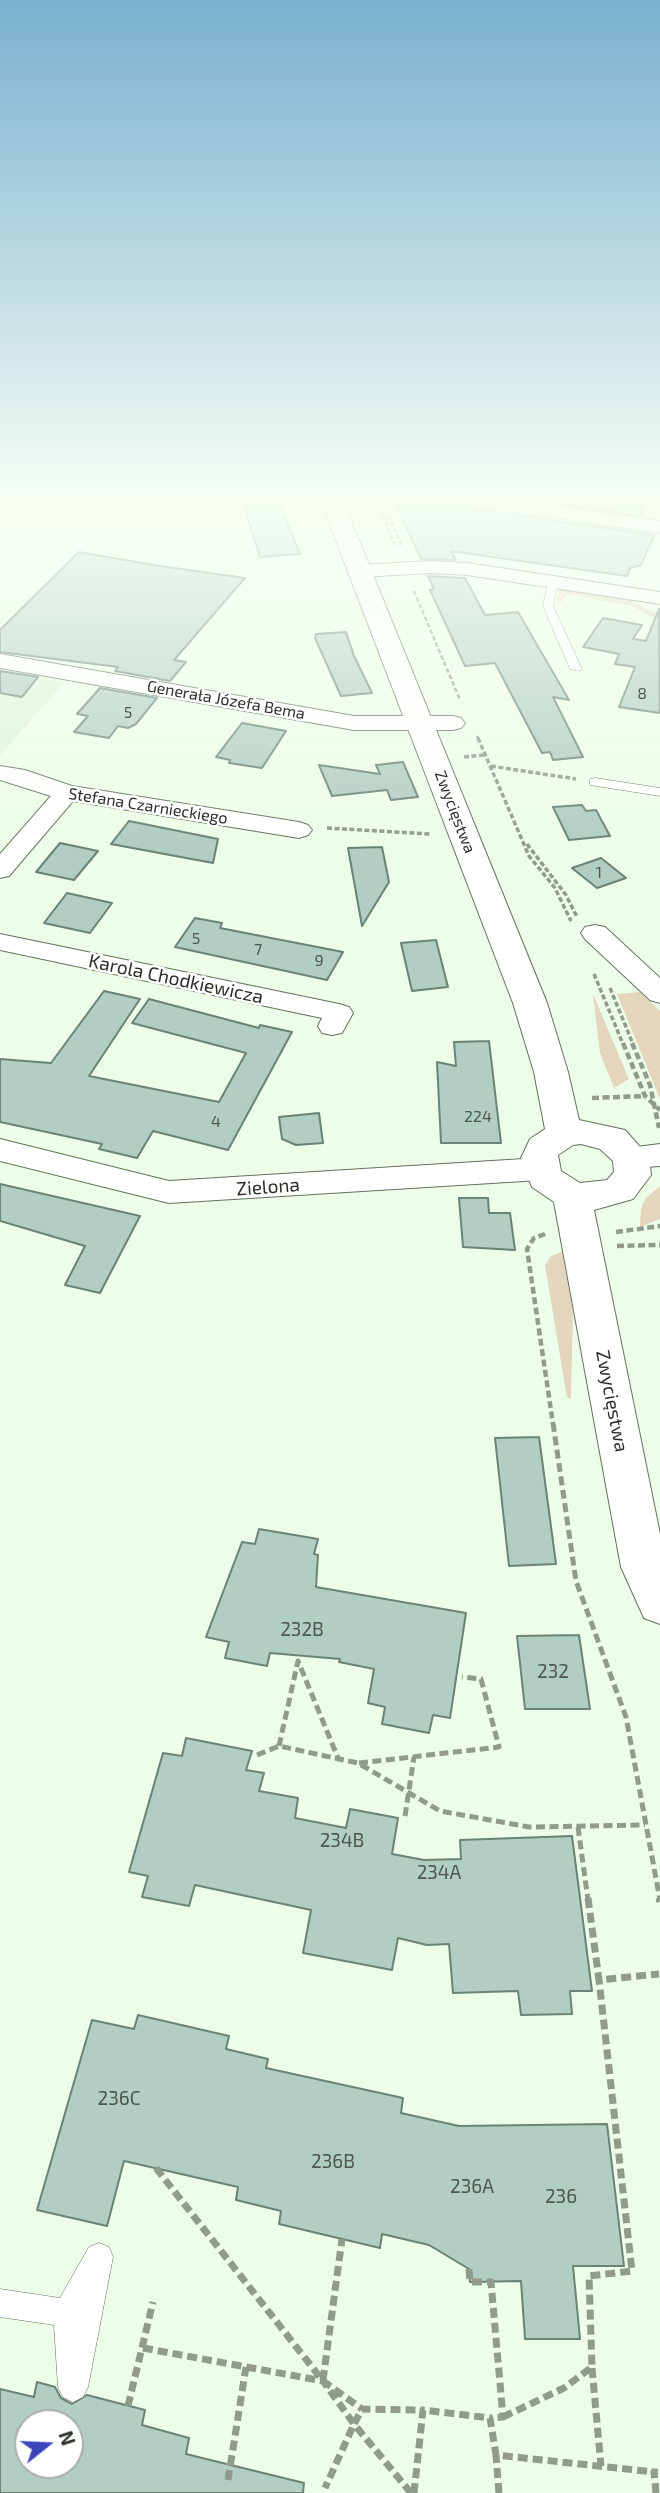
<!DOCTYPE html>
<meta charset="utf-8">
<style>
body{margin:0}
#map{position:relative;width:660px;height:2493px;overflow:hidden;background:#edfee8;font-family:"Exo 2",sans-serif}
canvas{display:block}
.north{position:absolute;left:14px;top:2409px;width:70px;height:70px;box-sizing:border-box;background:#fff;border:2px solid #aaaca9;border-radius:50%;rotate:72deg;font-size:19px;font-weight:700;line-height:28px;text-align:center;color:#2a3028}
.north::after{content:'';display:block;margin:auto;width:24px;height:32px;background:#3c46ba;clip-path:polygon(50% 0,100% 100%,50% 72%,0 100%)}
</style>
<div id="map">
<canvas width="660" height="2493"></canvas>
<div class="north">N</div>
</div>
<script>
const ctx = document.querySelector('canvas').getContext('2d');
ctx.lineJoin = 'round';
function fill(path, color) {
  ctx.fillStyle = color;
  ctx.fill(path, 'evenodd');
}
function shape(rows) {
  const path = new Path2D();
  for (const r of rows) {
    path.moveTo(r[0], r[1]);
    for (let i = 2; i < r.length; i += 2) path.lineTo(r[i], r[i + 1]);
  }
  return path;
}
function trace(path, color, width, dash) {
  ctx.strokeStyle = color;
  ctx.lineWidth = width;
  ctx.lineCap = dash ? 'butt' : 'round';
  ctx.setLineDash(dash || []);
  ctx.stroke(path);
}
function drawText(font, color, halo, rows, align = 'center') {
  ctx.font = font + ' "Exo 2",sans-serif';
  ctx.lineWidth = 5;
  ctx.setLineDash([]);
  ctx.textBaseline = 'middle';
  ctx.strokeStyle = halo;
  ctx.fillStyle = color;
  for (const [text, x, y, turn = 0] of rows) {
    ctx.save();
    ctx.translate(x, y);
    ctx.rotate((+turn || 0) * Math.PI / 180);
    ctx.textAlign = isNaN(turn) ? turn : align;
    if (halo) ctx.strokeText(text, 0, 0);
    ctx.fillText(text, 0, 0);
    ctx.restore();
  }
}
const built = shape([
 [0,671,65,682,0,755]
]);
const green = shape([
 [559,589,631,601,660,615,660,627,653,618,632,606,567,594,561,602,557,601],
 [640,992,660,1011,660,1099,617,994],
 [593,994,629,1079,614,1088,600,1053],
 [660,1186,660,1219,640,1227,641,1209,645,1199],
 [562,1252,573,1311,571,1398,567,1398,545,1265,551,1256]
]);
const building = shape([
 [241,496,276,496,300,554,260,557,241,496],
 [392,496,424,496,465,502,464,504,478,510,654,535,641,565,630,568,627,576,451,551,456,560,421,559,392,496],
 [543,496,590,496,646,503,640,516,539,501,543,496],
 [79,552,160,566,245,578,174,660,186,662,170,681,115,671,118,667,0,652,0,630,79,552],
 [428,576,465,578,485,615,518,612,569,700,553,697,583,757,553,760,550,752,542,753,495,663,465,666,430,590,434,589,428,576],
 [659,609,660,713,619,707,635,667,615,664,619,654,583,647,603,618,642,625,633,639,646,641,659,609],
 [346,632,354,656,372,693,341,696,315,638,316,634,346,632],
 [0,671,38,677,22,697,0,693,0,671],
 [100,688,157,698,136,724,128,728,118,726,109,738,74,732,88,716,77,714,100,688],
 [242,723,286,731,262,768,229,763,230,760,216,757,242,723],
 [403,762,418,797,391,800,387,790,332,796,319,765,380,774,376,765,403,762],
 [582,805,586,811,596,810,610,836,569,840,553,807,582,805],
 [129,821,218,839,213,863,111,844,129,821],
 [60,843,98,851,74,880,36,872,60,843],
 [382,847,389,882,362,926,348,848,382,847],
 [601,858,626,878,597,888,572,868,601,858],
 [67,893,112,903,90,933,44,923,67,893],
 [195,918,222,923,220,928,343,952,327,980,175,947,195,918],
 [436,940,448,987,412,991,401,943,436,940],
 [104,991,140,999,89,1076,219,1102,246,1053,132,1023,149,999,259,1028,260,1025,292,1032,228,1150,153,1131,137,1158,99,1149,102,1144,0,1122,0,1059,51,1063,104,991],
 [489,1041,501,1143,441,1143,437,1062,456,1066,454,1042,489,1041],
 [319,1113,323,1143,296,1145,282,1139,279,1117,319,1113],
 [0,1184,140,1216,100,1293,65,1285,85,1246,0,1221,0,1184],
 [459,1198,488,1198,489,1213,510,1213,515,1250,463,1247,459,1198],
 [539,1437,556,1564,509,1566,495,1438,539,1437],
 [259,1529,318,1539,314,1554,318,1555,316,1587,466,1613,450,1718,433,1715,429,1733,382,1724,385,1707,368,1703,374,1669,339,1662,340,1659,270,1653,267,1666,225,1658,229,1642,206,1637,242,1542,255,1544,259,1529],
 [579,1635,590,1709,525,1709,517,1636,579,1635],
 [186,1738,252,1751,246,1770,264,1773,259,1791,298,1798,295,1818,346,1828,350,1809,398,1818,392,1854,424,1860,461,1859,460,1840,572,1836,592,1991,570,1991,572,2014,521,2015,518,1991,453,1993,449,1944,427,1945,398,1938,392,1970,303,1953,311,1910,195,1885,189,1906,142,1897,148,1876,129,1872,163,1753,182,1756,186,1738],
 [138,2015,229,2036,226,2049,268,2059,266,2068,403,2098,401,2113,459,2126,607,2124,624,2266,573,2266,580,2339,525,2339,521,2281,470,2282,469,2269,429,2245,382,2234,380,2248,279,2224,281,2211,236,2200,238,2187,124,2161,107,2226,37,2210,92,2020,134,2029,138,2015],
 [37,2382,55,2387,61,2398,72,2404,87,2395,145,2410,142,2425,189,2438,186,2454,304,2483,303,2493,0,2493,0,2389,34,2397,37,2382],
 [28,2423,70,2423,70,2465,28,2465,28,2423]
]);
const pathFar4 = shape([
 [374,496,396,547],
 [380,496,402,546],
 [437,496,453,498],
 [414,591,460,700],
 [477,736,479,740]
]);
const pathFar3 = shape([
 [478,738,529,856,555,888,571,921],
 [464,757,485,755],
 [491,766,576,779],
 [327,828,430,834],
 [527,844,566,895,577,917],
 [594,974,623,1044],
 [610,988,633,1044]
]);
const pathFar2 = shape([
 [623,1043,645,1096,660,1110],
 [632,1043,650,1085,659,1128],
 [592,1098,645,1096],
 [616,1232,660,1226],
 [545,1234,534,1238,527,1249,553,1424],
 [617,1246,660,1245]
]);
const pathFar1 = shape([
 [553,1423,576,1581,626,1717,660,1900],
 [279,1746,298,1661,338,1758],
 [257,1755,279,1746,358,1763,440,1811,529,1827,645,1825],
 [359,1763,499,1747,481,1679,462,1677],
 [405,1816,414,1757],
 [578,1827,588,1900]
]);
const path = shape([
 [588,1898,599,1980,659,1974],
 [659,1898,660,1902],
 [156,2168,323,2381,362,2409],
 [469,2269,470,2282,491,2282,503,2417,490,2418],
 [143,2348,323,2381,354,2424,325,2488],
 [592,2368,601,2466],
 [323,2380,342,2239],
 [128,2406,153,2302],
 [503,2417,564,2388,592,2367,589,2276,632,2271,599,1980],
 [228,2480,246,2367],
 [411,2493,354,2424,362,2409,423,2410],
 [414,2493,423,2410,490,2418,496,2455],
 [499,2493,496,2455,654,2472],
 [656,2493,654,2472,660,2472]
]);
const lane = shape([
 [553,579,558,582,553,606,582,669,580,671,570,669,543,606,548,582,553,579],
 [595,778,660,788,660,796,590,785,590,779,595,778],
 [99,2243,109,2247,113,2257,88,2387,83,2397,73,2402,63,2397,58,2387,54,2325,0,2317,0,2289,60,2298,89,2247,99,2243]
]);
const street = shape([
 [483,496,660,521,660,533,478,507,469,501,471,497,483,496],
 [431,561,467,563,660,592,660,604,467,575,431,573,360,577,350,571,360,565,431,561],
 [0,654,354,716,453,716,461,718,465,723,461,728,453,730,354,730,0,668,0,654],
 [0,766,25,770,72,786,299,822,308,825,312,830,308,835,299,838,73,801,9,876,0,878,0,854,51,796,0,780,0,766],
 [595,925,605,927,660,978,660,1003,650,1000,585,939,581,933,585,927,595,925],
 [0,934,339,1004,349,1007,353,1013,342,1033,332,1035,322,1033,318,1026,322,1018,0,950,0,934],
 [0,1139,169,1181,540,1158,551,1161,556,1169,551,1177,540,1180,169,1203,0,1161,0,1139],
 [660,1144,660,1166,631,1168,620,1165,615,1157,620,1149,660,1144]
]);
const secondary = shape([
 [319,496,341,496,547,1003,568,1072,579,1120,625,1130,649,1157,651,1175,633,1199,594,1210,660,1534,660,1624,644,1618,621,1567,554,1202,532,1187,521,1158,530,1139,545,1129,534,1072,513,1003,319,496],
 [581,1144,600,1149,613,1161,614,1172,607,1180,580,1183,561,1171,558,1155,573,1145,581,1144]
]);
const numberNames = [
 ["8",642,694],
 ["5",128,713],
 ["1",599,873],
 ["5",196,939],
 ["7",258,950],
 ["9",319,961],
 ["224",478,1117],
 ["4",216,1122]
];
const farStreetnames = [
 ["Generała Józefa Bema",226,700,10],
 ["Stefana Czarnieckiego",148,806,9],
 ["Zwycięstwa",455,812,69]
];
const streetNames = [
 ["Karola Chodkiewicza",176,979,12],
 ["Zielona",268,1187,-4],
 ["Zwycięstwa",612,1401,79]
];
const nearNumbernames = [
 ["232B",302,1630],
 ["232",553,1672],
 ["234B",342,1841],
 ["234A",439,1873],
 ["236C",119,2099],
 ["236B",333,2162],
 ["236A",472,2187],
 ["236",561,2197]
];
fill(built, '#dff4d8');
fill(green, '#e3d6bc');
fill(building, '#b2cdc1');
trace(building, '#6a8377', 2);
trace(lane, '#63715e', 1);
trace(street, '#63715e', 2);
trace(secondary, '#63715e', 2);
trace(pathFar4, '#909b8c', 2.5, [4.5, 2.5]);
trace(pathFar3, '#909b8c', 3.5, [5, 2.5]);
trace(pathFar2, '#909b8c', 4.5, [7, 3.5]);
trace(pathFar1, '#909b8c', 5, [9, 4.5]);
trace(path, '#909b8c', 7, [10, 5]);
fill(lane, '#fff');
fill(street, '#fff');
fill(secondary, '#fff');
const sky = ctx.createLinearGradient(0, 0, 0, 845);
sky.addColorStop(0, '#78b0ce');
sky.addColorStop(0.59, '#f7fff5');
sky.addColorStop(1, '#f7fff500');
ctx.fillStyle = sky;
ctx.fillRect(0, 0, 660, 845);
drawText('16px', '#4c574e', null, numberNames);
drawText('16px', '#2a3028', '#fff', farStreetnames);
drawText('19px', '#2a3028', '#fff', streetNames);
drawText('19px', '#4c574e', null, nearNumbernames);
</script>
